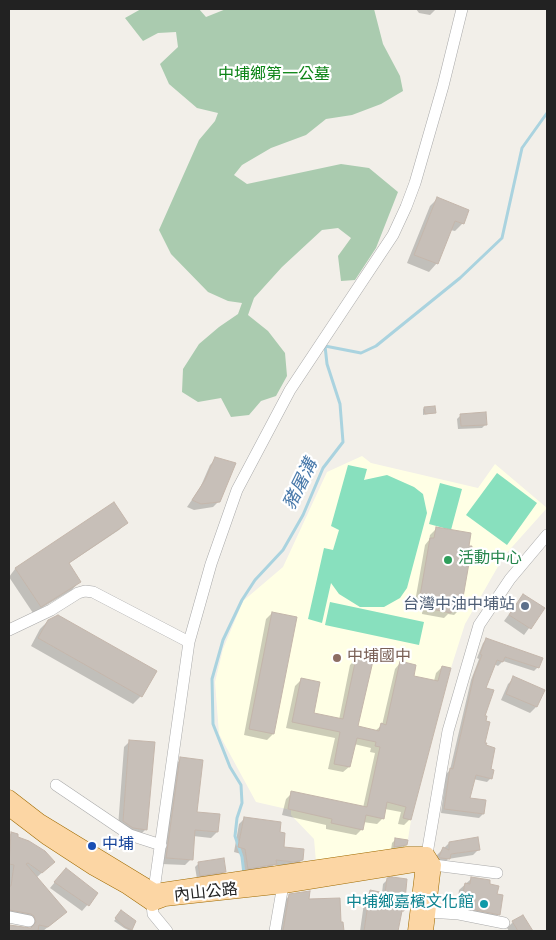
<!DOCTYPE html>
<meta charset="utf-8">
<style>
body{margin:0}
#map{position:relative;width:556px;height:940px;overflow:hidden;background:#f2efe9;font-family:Overpass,sans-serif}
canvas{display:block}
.frame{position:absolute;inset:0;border:10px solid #222;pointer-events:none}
</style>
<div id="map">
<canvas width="556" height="940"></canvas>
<div class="frame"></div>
</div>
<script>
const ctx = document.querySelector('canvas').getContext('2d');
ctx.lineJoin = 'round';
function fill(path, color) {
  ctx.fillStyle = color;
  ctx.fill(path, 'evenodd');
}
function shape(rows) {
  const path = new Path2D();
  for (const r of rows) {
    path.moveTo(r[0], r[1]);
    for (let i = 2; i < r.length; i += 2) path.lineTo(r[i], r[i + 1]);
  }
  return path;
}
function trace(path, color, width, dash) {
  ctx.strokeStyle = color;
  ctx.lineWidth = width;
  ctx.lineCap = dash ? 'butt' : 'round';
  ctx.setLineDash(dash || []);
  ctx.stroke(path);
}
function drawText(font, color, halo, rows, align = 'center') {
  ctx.font = font + ' Overpass,"Noto Sans TC",sans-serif';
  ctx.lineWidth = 4.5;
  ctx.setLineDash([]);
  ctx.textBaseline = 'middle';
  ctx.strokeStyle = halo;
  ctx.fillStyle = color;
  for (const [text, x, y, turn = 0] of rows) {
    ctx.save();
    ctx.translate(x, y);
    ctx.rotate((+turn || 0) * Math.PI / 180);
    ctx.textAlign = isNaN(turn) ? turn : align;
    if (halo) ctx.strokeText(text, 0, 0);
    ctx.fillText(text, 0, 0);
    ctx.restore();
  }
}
const education = shape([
 [362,456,371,463,478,488,495,464,547,508,504,556,465,624,451,668,411,820,406,852,316,862,314,839,291,815,291,810,256,802,219,734,215,682,223,649,243,601,283,567,327,472]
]);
const cemetery = shape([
 [141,9,199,9,206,17,226,9,374,9,383,44,400,76,403,91,381,104,352,115,326,119,306,135,271,148,242,165,234,175,247,184,341,164,369,168,398,192,376,248,355,280,341,281,338,256,351,238,338,228,322,230,282,267,254,298,248,315,268,331,285,353,287,376,276,396,261,401,249,415,231,417,221,398,198,402,182,392,183,369,199,344,219,327,238,314,242,303,228,301,208,292,171,254,159,230,199,140,215,121,218,113,197,108,169,84,160,64,178,47,176,32,158,33,143,41,125,18]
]);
const pitch = shape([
 [348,465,367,469,364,480,387,475,414,487,423,494,427,513,407,588,400,598,384,607,360,607,339,594,331,583,322,623,308,619,324,548,333,550,339,530,331,526],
 [497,473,537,503,507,545,466,515],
 [440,483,462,489,451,530,429,524],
 [330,602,424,622,419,645,325,625]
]);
const shadow = shape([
 [416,9,436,9,430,15,419,13],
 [438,198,463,223,455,231,450,230,437,263,429,272,407,263,430,206],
 [424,408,434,413,423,415,423,409],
 [461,415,486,424,482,428,458,429,457,419],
 [216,459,219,501,213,507,194,510,187,507,200,488,210,465],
 [126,523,119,530,68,564,79,582,72,590,33,613,9,577,15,569],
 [436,529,460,609,454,615,448,614,444,618,422,614,423,604,415,602,425,545,429,540,430,535],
 [523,595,543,609,524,635,504,621],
 [272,613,273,734,267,740,244,735,266,619],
 [48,621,141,696,133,704,31,646,40,629],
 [487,639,538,667,534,671,503,661,498,666,494,664,484,689,484,746,491,778,487,782,473,779,468,799,483,814,479,818,441,813,446,774,450,770,471,680,479,659,477,658,483,643],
 [356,659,357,727,375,731,382,725,395,669,400,663,413,677,434,681,436,673,442,667,410,819,404,825,398,824,401,812,385,809,383,818,377,824,363,822,362,829,356,835,326,829,326,825,282,815,286,799,292,793,363,808,375,753,370,752,371,748,354,744,349,767,343,772,328,769,335,738,286,728,295,686,301,680,312,714,339,720,350,665],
 [514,678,543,690,536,707,530,713,501,700,508,684],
 [130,741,146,829,140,835,118,827,124,747],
 [181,759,195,813,219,816,217,832,211,838,193,836,191,859,185,865,161,864,175,765],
 [244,819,279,833,283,848,302,860,297,865,288,866,274,865,270,869,243,873,241,854,234,852,239,824],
 [11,833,47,868,36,878,59,918,43,931,9,931,9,926,28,930,30,929,31,926,9,916,9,836],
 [396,839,406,845,402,849,391,850,392,843],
 [449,843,479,849,473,855,448,859,442,865,434,863,437,855],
 [199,863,225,871,221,875,197,879,195,867],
 [60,876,97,894,82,911,50,888],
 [471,879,488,885,496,896,499,914,493,920,461,914,463,899,458,899,459,890],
 [387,880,403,911,400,913,397,931,360,931,365,896,370,892,382,893,383,884],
 [290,895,308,900,340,923,342,923,342,931,278,931,283,902],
 [121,912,131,929,130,931,124,928,114,921],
 [523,916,531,931,509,931,507,928,513,922]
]);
const stream = shape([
 [244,874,242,857,235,836,237,818,242,803,241,785,230,767,213,724,212,679,223,640,242,600,255,580,283,550,303,515,323,468,343,442,340,404,327,364,325,346,361,353,376,346,460,278,502,238,522,148,547,113]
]);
const building = shape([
 [437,197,469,210,464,224,455,221,438,264,414,255,437,197],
 [435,406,436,413,425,414,424,407,435,406],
 [486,412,487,425,461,426,460,414,486,412],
 [215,457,236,463,220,502,201,504,192,500,205,480,215,457],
 [114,502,128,523,69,563,81,582,41,607,15,568,114,502],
 [436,527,471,533,469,546,472,546,461,609,452,608,451,613,427,608,429,598,420,596,430,538,434,538,436,527],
 [523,594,545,608,531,629,509,615,523,594],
 [272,612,297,617,274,734,249,729,272,612],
 [58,615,157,671,142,697,38,638,48,620,58,615],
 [486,638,543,658,539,668,505,657,503,662,497,660,486,688,494,690,485,716,487,716,486,721,490,722,485,743,487,743,486,745,495,748,491,769,494,770,492,779,476,775,470,798,486,800,484,814,444,809,450,768,453,769,474,675,482,655,480,654,486,638],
 [356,658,373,661,358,726,379,731,381,723,386,725,400,661,416,665,414,676,438,681,442,666,451,668,411,820,403,818,406,807,387,802,384,819,366,815,363,830,331,823,332,819,288,809,291,791,367,807,380,747,375,746,376,742,357,738,350,767,334,764,340,732,292,722,301,678,320,682,314,713,343,719,356,658],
 [513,676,545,690,537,707,506,694,513,676],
 [129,740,155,742,147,830,133,828,123,821,129,740],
 [180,757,203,760,197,812,220,814,218,832,195,830,193,860,166,858,180,757],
 [244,817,281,822,280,832,285,833,284,847,304,849,303,860,294,862,276,860,277,864,248,869,245,849,238,847,244,817],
 [11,832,18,834,18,837,29,841,45,851,55,862,42,873,28,863,26,864,67,912,48,927,39,925,38,931,9,931,9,925,31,928,36,922,34,916,31,914,9,910,9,886,11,886,14,865,9,864,11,832],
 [478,837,480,850,451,854,450,859,440,858,439,857,443,847,449,850,449,842,478,837],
 [395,838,408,840,407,845,394,847,395,838],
 [224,858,226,872,200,876,198,862,224,858],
 [66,868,98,893,89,906,54,882,66,868],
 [392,877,407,879,404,911,402,911,398,931,364,931,370,890,385,893,387,878,392,877],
 [471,877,490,880,490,884,499,886,497,894,503,895,500,915,466,908,468,894,463,893,465,883,470,884,471,877],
 [310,891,309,899,340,898,341,922,343,922,344,931,283,931,289,894,310,891],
 [121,910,136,921,132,930,125,927,115,918,121,910],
 [523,915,533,931,518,931,512,921,523,915]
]);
const minor = shape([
 [9,630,51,610,78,593,85,591,93,592,189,642],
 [56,785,130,835,161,845],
 [427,854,448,731,479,625,510,579,547,535],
 [434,865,497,873],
 [428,912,459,914,504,923],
 [9,917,29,921],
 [167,931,153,914,152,904,189,642,211,564,237,490,290,390,393,235,406,207,415,183,443,86,462,9],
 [275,931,284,879]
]);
const major = shape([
 [9,797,40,821,155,891,407,854,427,854],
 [9,809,47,838,93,868,127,887,152,904,165,899,284,886,414,865,427,854],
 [415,931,423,865,427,854],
 [426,931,434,865,427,854]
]);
const markers = [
 [448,560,5,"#2e9e5b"],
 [525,606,5,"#5c6f8a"],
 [337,658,5,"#8d6e63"],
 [92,846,5,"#1a4fb4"],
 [484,904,5,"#0f9aa8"]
];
const parkNames = [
 ["中埔鄉第一公墓",274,76]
];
const leisureNames = [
 ["活動中心",458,560]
];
const serviceNames = [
 ["台灣中油中埔站",515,606]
];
const educationNames = [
 ["中埔國中",347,658]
];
const transitNames = [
 ["中埔",102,846]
];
const streetNames = [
 ["內山公路",206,894,-6]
];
const cultureNames = [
 ["中埔鄉嘉檳文化館",474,904]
];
const waterNames = [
 ["豬屠溝",302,485,-64]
];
fill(education, '#ffffe5');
fill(cemetery, '#aacbaf');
fill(pitch, '#88e0be');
fill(shadow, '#0003');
trace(stream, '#aad3df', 3);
fill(building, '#c7bfb8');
trace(building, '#c4b6ab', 1);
trace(minor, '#a9a9a9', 12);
trace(major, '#a06b00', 15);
trace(minor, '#fff', 11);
trace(major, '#fcd6a4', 14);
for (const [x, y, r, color] of markers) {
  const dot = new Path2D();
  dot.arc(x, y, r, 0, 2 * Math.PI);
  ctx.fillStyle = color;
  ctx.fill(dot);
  trace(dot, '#fff', 2);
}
drawText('16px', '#0c8416', '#fff', parkNames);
drawText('16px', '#27864d', '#fff', leisureNames, 'left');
drawText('16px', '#4e5e75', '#fff', serviceNames, 'right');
drawText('16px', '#785e54', '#fff', educationNames, 'left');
drawText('16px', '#164399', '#fff', transitNames, 'left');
drawText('16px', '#222', '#fff', streetNames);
drawText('16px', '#0d838f', '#fff', cultureNames, 'right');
drawText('italic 18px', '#4a7aab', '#fff', waterNames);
</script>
